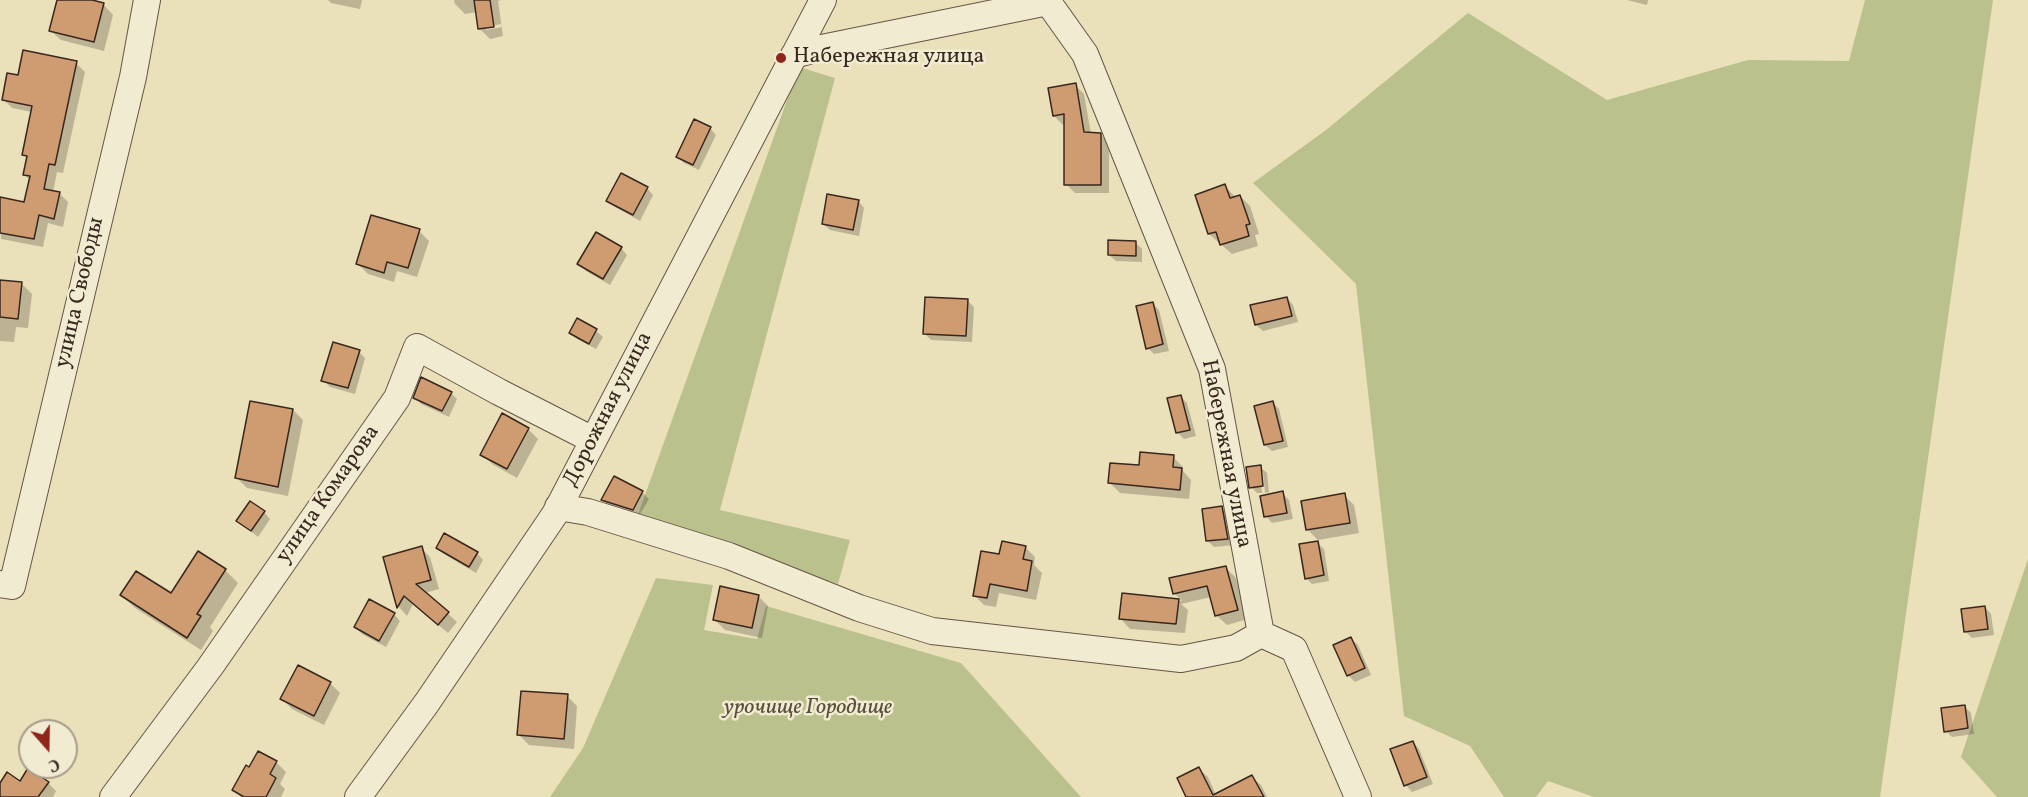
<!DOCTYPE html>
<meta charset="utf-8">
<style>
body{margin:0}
#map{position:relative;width:2028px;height:797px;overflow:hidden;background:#eae0ba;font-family:Vollkorn,serif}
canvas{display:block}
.north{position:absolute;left:18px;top:719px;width:60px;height:60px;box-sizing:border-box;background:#f1ebd2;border:2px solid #a79d8a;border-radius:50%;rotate:160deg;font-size:16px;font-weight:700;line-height:24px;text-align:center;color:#39271e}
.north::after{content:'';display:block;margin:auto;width:21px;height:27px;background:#8f2418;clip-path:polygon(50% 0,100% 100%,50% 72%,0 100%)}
</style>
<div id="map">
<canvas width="2028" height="797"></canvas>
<div class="north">С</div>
</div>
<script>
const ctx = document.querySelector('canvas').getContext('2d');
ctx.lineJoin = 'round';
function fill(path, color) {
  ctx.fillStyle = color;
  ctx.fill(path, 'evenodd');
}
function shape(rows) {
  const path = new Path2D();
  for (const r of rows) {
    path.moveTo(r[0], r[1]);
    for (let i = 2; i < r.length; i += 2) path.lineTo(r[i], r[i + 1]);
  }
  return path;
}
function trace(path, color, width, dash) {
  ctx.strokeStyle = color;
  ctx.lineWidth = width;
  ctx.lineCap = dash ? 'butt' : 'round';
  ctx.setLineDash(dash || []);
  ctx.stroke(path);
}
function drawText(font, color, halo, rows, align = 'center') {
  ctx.font = font + ' Vollkorn,serif';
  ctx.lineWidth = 5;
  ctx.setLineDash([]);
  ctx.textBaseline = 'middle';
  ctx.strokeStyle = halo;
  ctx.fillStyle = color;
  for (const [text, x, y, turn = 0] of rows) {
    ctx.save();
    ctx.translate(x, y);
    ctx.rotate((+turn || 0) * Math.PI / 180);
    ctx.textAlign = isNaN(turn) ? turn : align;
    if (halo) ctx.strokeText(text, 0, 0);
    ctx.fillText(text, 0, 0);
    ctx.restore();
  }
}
const green = shape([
 [1865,0,1993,0,1880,797,1594,797,1548,781,1536,797,1504,797,1470,746,1404,716,1356,284,1253,183,1326,130,1468,13,1607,100,1748,60,1849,61],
 [799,67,835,78,720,510,850,540,838,584,636,520],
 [2028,559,2028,797,1997,797,1961,757],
 [656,578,713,585,704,630,757,639,766,606,961,663,1081,797,550,797,583,748]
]);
const shadow = shape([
 [58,0,86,0,103,4,113,15,104,51,61,40,50,30],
 [328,0,362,0,360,9,331,3],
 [454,0,501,0,498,1,503,36,490,39,480,29,477,12,465,14,455,4],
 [501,24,502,27,486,30,486,27],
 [1627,0,1648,0,1647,5],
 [76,63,85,72,63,173,57,172,53,192,59,193,68,202,63,227,48,223,43,247,1,239,0,199,26,204,30,180,25,175,28,159,24,155,32,112,12,108,3,99,19,77],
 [1075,85,1084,94,1091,134,1100,134,1109,143,1109,193,1075,193,1066,184,1065,124,1063,125,1054,116],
 [710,128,716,135,699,170,684,163,678,157],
 [1225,186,1236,198,1240,196,1250,206,1259,234,1255,235,1258,246,1232,254,1209,234],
 [647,188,653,195,640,221,615,207,608,201],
 [858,201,864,208,859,236,830,230,823,224],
 [419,231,429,241,417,277,397,271,394,282,368,274,358,264],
 [1135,242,1142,249,1142,262,1116,261,1109,255],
 [621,248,627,255,610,285,586,271,579,264],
 [0,281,22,284,32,294,28,328,16,327,14,342,0,341],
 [1287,298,1293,305,1298,322,1263,331,1256,325],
 [968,301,974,307,972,342,931,340,924,333],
 [1153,304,1159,310,1169,351,1154,354,1148,348],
 [577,320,596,331,603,337,596,349,577,339,571,333],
 [359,352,365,358,355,394,330,387,323,380],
 [451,393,457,399,449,417,421,404,415,397],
 [1180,396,1187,403,1196,436,1184,439,1177,432],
 [1273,403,1279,409,1288,447,1272,451,1265,445],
 [293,410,303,420,288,496,247,488,237,478],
 [528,429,538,439,517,478,492,464,482,454],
 [1173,457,1183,467,1183,471,1191,480,1189,499,1120,493,1110,483,1141,467],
 [1260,467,1267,473,1269,492,1265,493,1263,472,1260,472,1262,493,1257,493,1251,487],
 [642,492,649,499,639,516,609,506,603,500],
 [1282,493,1289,500,1293,519,1272,523,1266,516],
 [1344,495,1354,505,1359,533,1318,540,1308,530],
 [1222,508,1228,514,1234,545,1214,547,1208,541],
 [264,512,270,519,258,537,238,521],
 [1317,543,1324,549,1329,581,1312,584,1306,578],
 [1025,547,1035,557,1034,565,1042,573,1036,600,999,593,996,607,984,605,974,595,1000,556],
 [421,548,430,557,439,589,425,593,457,622,448,633,413,604,407,616,399,607,385,558],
 [437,548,477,553,483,560,476,573,444,554],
 [1226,568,1236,578,1248,619,1227,625,1216,615,1211,597,1181,604,1188,610,1185,633,1130,629,1120,618,1123,594,1182,601,1174,593],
 [225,570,238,583,210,627,213,631,201,650,135,608,122,595,171,595],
 [758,596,768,606,762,638,725,630,715,620],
 [1985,607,1991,614,1994,635,1972,638,1966,632],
 [394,614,400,621,386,647,362,634,355,627],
 [1351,639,1358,645,1371,675,1355,682,1348,675],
 [330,683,340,693,324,725,292,709,282,699],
 [567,696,577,706,574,749,529,745,519,735],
 [1965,707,1971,713,1974,734,1952,737,1946,731],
 [1413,742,1419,749,1433,784,1412,792,1406,785],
 [276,762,286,772,280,784,285,789,281,797,241,797,233,790],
 [1199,769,1208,777,1216,795,1252,777,1261,785,1267,797,1188,797],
 [20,783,48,783,56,791,53,797,0,797,0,786]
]);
const building = shape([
 [57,0,92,0,104,3,94,42,49,31,57,0],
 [474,0,490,0,494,27,478,29,474,0],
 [23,50,77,61,55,165,49,164,44,189,60,192,54,219,39,215,34,239,0,233,0,197,24,202,30,176,23,175,27,156,22,155,32,106,2,100,7,73,18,75,23,50],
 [1076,83,1084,132,1101,133,1101,185,1064,185,1064,114,1053,116,1048,88,1076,83],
 [694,119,711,127,693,165,676,157,694,119],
 [621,173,648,187,633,215,606,201,621,173],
 [1225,184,1230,198,1240,195,1250,224,1246,225,1249,236,1220,245,1216,232,1208,234,1195,195,1225,184],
 [827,194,859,200,853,230,822,224,827,194],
 [371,215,420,229,408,268,387,262,384,273,356,264,371,215],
 [596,232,622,247,603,279,577,264,596,232],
 [1108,240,1136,241,1136,256,1108,255,1108,240],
 [0,280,22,282,18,319,0,317,0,280],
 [925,297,968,299,966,336,923,334,925,297],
 [1287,297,1292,316,1255,325,1250,305,1287,297],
 [1153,302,1163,344,1146,349,1136,306,1153,302],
 [577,318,597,329,589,344,569,333,577,318],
 [333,342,360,350,348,388,321,381,333,342],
 [421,377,452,392,442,411,413,398,421,377],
 [1181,395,1190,430,1176,433,1167,398,1181,395],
 [250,401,293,409,278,487,235,478,250,401],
 [1273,401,1283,441,1264,445,1254,406,1273,401],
 [502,413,529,428,507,469,480,455,502,413],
 [1140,452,1174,455,1173,467,1182,468,1180,490,1108,483,1110,463,1139,465,1140,452],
 [1261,465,1263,486,1249,488,1246,467,1261,465],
 [614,476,643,491,633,510,601,500,614,476],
 [1283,491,1287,513,1264,517,1260,496,1283,491],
 [1345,493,1350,523,1306,530,1301,501,1345,493],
 [250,501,265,511,251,531,236,521,250,501],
 [1222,506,1228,539,1206,541,1202,509,1222,506],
 [444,533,478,552,469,567,436,548,444,533],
 [1002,541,1026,546,1023,559,1032,561,1027,591,990,584,987,598,973,596,981,551,999,554,1002,541],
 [1318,541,1324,575,1305,579,1299,544,1318,541],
 [422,546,431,580,416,584,449,612,438,625,404,596,397,608,383,557,422,546],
 [198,551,226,569,197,614,201,616,187,638,120,595,136,571,171,593,198,551],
 [1226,566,1238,610,1215,616,1207,586,1173,594,1169,578,1226,566],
 [720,586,759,595,752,628,713,620,720,586],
 [1122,593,1179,599,1176,624,1119,619,1122,593],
 [369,599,395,613,379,641,354,627,369,599],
 [1985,606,1988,629,1964,632,1961,609,1985,606],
 [1351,637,1365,668,1347,676,1333,645,1351,637],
 [298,665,331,682,314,716,280,699,298,665],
 [521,691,568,694,564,739,517,735,521,691],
 [1965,705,1968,728,1944,732,1941,708,1965,705],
 [1413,741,1427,777,1404,786,1390,749,1413,741],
 [258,751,277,761,270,774,276,778,266,797,244,797,232,790,246,765,249,767,258,751],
 [1199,767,1213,795,1252,775,1264,797,1186,797,1177,778,1199,767],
 [28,768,49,782,38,797,0,797,0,783,7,772,20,781,28,768]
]);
const minor = shape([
 [1048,2,1085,54,1212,369,1261,634,1294,649,1358,797],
 [794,55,812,50,1048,2,1050,0],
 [558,507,588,512,729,556,859,608,932,631,1181,659,1236,648,1261,634],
 [0,584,12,586,133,77,147,0],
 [113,797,210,667,397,398,417,347,499,392,593,440],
 [358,797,426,704,555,514,823,0]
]);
const markers = [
 [781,58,6,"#8f2418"]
];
const poiNames = [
 ["Набережная улица",793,58]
];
const streetNames = [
 ["улица Свободы",81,293,-77],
 ["Дорожная улица",609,410,-63],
 ["Набережная улица",1225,454,79],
 ["улица Комарова",329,495,-55]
];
const parkNames = [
 ["урочище Городище",808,709]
];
fill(green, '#bbc18c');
fill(shadow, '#0003');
fill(building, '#cf9c71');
trace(building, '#39271e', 1.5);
trace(minor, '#655545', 28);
trace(minor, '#f1ebd2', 26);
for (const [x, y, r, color] of markers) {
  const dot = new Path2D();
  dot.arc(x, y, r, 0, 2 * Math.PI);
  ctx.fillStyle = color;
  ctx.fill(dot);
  trace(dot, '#f1ebd2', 2);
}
drawText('22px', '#39271e', '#f1ebd2', poiNames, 'left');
drawText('22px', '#39271e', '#f1ebd2', streetNames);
drawText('italic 22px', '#5a4e3a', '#f1ebd2', parkNames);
</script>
